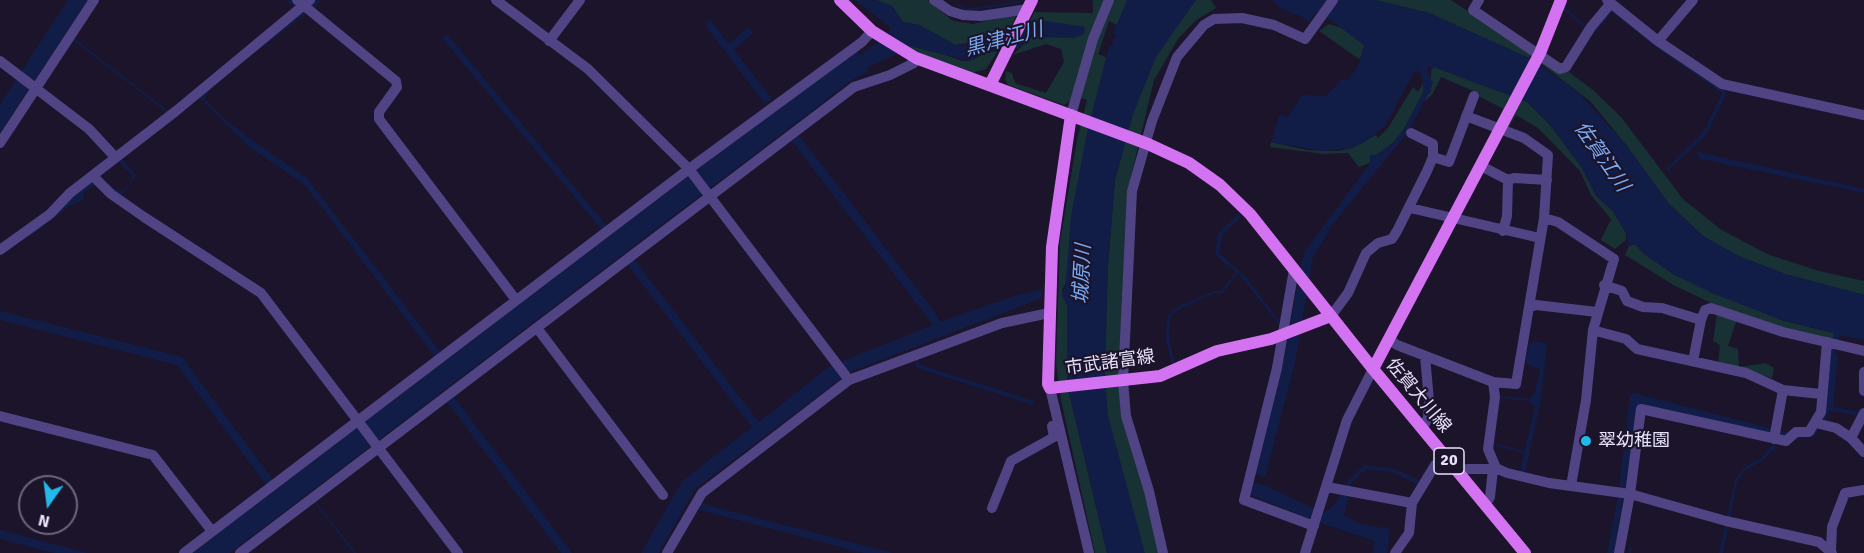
<!DOCTYPE html>
<meta charset="utf-8">
<style>
body{margin:0}
#map{position:relative;width:1864px;height:553px;overflow:hidden;background:#1b142b;font-family:Signika,sans-serif}
canvas{display:block}
.north{position:absolute;left:18px;top:475px;width:60px;height:60px;box-sizing:border-box;background:#1b142b;border:2px solid #6d667f;border-radius:50%;rotate:194deg;font-size:16px;font-weight:700;line-height:24px;text-align:center;color:#e8e1fc}
.north::after{content:'';display:block;margin:auto;width:21px;height:27px;background:#20b9e9;clip-path:polygon(50% 0,100% 100%,50% 72%,0 100%)}
</style>
<div id="map">
<canvas width="1864" height="553"></canvas>
<div class="north">N</div>
</div>
<script>
const ctx = document.querySelector('canvas').getContext('2d');
ctx.lineJoin = 'round';
function fill(path, color) {
  ctx.fillStyle = color;
  ctx.fill(path, 'evenodd');
}
function shape(rows) {
  const path = new Path2D();
  for (const r of rows) {
    path.moveTo(r[0], r[1]);
    for (let i = 2; i < r.length; i += 2) path.lineTo(r[i], r[i + 1]);
  }
  return path;
}
function trace(path, color, width, dash) {
  ctx.strokeStyle = color;
  ctx.lineWidth = width;
  ctx.lineCap = dash ? 'butt' : 'round';
  ctx.setLineDash(dash || []);
  ctx.stroke(path);
}
function drawText(font, color, halo, rows, align = 'center') {
  ctx.font = font + ' Signika,"Noto Sans JP",sans-serif';
  ctx.lineWidth = 4.5;
  ctx.setLineDash([]);
  ctx.textBaseline = 'middle';
  ctx.strokeStyle = halo;
  ctx.fillStyle = color;
  for (const [text, x, y, turn = 0] of rows) {
    ctx.save();
    ctx.translate(x, y);
    ctx.rotate((+turn || 0) * Math.PI / 180);
    ctx.textAlign = isNaN(turn) ? turn : align;
    if (halo) ctx.strokeText(text, 0, 0);
    ctx.fillText(text, 0, 0);
    ctx.restore();
  }
}
const green = shape([
 [876,0,927,0,953,21,973,24,1014,14,1016,16,1009,31,985,40,955,45,919,25,903,22,892,6],
 [1093,0,1140,0,1113,34,1117,25,1109,21,1098,54,1107,58,1066,282,1062,291,1067,305,1067,384,1107,553,1095,553,1061,400,1056,363,1060,242,1077,140,1087,100,1081,98,1096,39,1070,101,1064,105,1008,85,1005,79,1006,71,1012,73,1015,83,1046,93,1064,62,1061,49,1046,44,1013,55,1031,37,1040,35,1041,20,1027,28,1034,12,1093,13],
 [1172,0,1211,0,1216,8,1195,21,1178,39,1154,80,1128,189,1121,414,1146,493,1159,553,1140,553,1101,426,1108,265,1115,180,1133,114,1161,39],
 [1375,0,1451,0,1531,53,1529,58,1429,13],
 [1329,24,1342,28,1364,45,1365,51,1359,59,1319,31],
 [908,46,929,49,962,61,970,61,985,53,998,51,986,69,969,74,923,56],
 [1542,60,1559,71,1569,72,1593,90,1621,117,1683,199,1720,229,1767,254,1819,271,1864,281,1864,295,1785,274,1736,255,1703,236,1669,204,1627,146,1590,101,1540,63],
 [1434,67,1527,102,1551,126,1582,168,1596,196,1613,211,1626,233,1626,240,1615,249,1601,240,1611,219,1591,195,1580,171,1538,128,1516,115,1509,127,1507,125,1516,105,1507,100,1504,109,1480,97,1478,93,1441,77,1432,95,1426,100,1423,99,1431,88,1431,70],
 [1424,81,1425,89,1404,129,1393,143,1376,155,1370,163,1359,167,1348,153,1323,154,1270,147,1271,142,1306,150,1338,151,1352,148,1376,135,1378,138,1388,128,1413,87,1418,92],
 [1635,244,1643,253,1673,274,1784,321,1834,333,1833,339,1785,329,1718,306,1675,286,1625,255,1629,246],
 [1717,314,1737,319,1728,346,1738,349,1739,367,1766,363,1774,368,1772,378,1718,364,1720,345,1713,341]
]);
const water = shape([
 [68,0,88,0,0,133,0,104],
 [286,0,292,0,303,11,315,0,322,1,215,84,204,98,221,116,249,138,307,178,442,354,436,358,304,184,248,146,198,96,300,13],
 [855,0,876,0,892,6,903,22,919,25,955,45,967,45,999,33,1027,28,1040,20,1085,27,1084,34,1074,38,1031,37,1018,48,985,53,970,61,908,46,895,55,867,67,869,71,851,81,230,553,192,553,837,63,857,51,860,55,889,34,890,27],
 [1127,0,1196,0,1156,57,1133,114,1115,179,1108,265,1105,379,1108,416,1145,553,1107,553,1067,384,1067,305,1062,296,1066,282,1071,216,1088,128,1109,46,1113,45,1112,43,1116,35,1113,34],
 [1272,0,1331,0,1321,14,1316,12,1310,21,1307,21,1298,14,1292,14,1279,7],
 [1336,0,1375,0,1429,13,1529,58,1577,91,1627,146,1669,204,1703,236,1736,255,1785,274,1864,295,1864,340,1840,335,1835,354,1838,355,1833,407,1864,413,1864,416,1830,411,1815,435,1795,439,1639,404,1614,553,1607,553,1618,496,1630,396,1633,393,1797,435,1811,432,1834,333,1784,321,1712,293,1673,274,1643,253,1635,244,1629,246,1626,233,1613,211,1596,196,1582,168,1551,126,1527,102,1434,67,1426,68,1427,72,1421,74,1418,71,1414,72,1385,126,1365,142,1352,148,1322,151,1271,142,1280,113,1287,118,1302,95,1326,96,1341,80,1348,80,1359,65,1364,45,1325,16],
 [1564,7,1592,31,1612,8,1659,46,1727,92,1707,134,1668,171,1666,169,1704,131,1722,93,1657,48,1612,12,1593,35,1563,9],
 [710,19,729,44,748,27,753,33,734,50,772,99,765,104,705,25],
 [447,34,607,226,602,230,442,38],
 [1430,79,1433,82,1431,88,1409,131,1333,224,1313,257,1295,363,1265,477,1254,474,1284,360,1303,254,1370,163,1370,155,1376,155,1393,143,1404,129,1425,89,1424,81],
 [192,104,122,159,136,175,123,195,115,193,99,181,84,193,83,200,69,206,29,238,28,234,74,195,99,177,116,190,123,191,132,180,132,176,118,160],
 [799,135,934,311,940,322,1011,297,1042,289,1042,298,850,372,695,489,659,553,641,553,682,481,752,427,627,264,634,259,759,422,830,366,933,325,792,141],
 [1698,152,1864,189,1864,193,1701,159,1696,155],
 [1238,214,1241,217,1223,234,1219,253,1247,278,1280,322,1279,324,1238,273,1222,294,1213,293,1174,312,1170,318,1169,338,1175,364,1172,366,1166,339,1167,318,1173,309,1213,291,1221,291,1236,272,1215,255,1218,233],
 [0,311,182,357,274,481,267,486,177,365,0,320],
 [1535,341,1547,344,1541,399,1525,474,1520,472,1535,406,1530,403,1531,396,1535,393,1540,369,1525,363,1529,344],
 [916,358,921,365,1034,401,1033,405,917,368,913,359],
 [454,397,572,553,561,553,447,402],
 [1774,444,1776,448,1763,460,1743,472,1737,482,1723,553,1719,553,1735,480,1743,468,1761,458],
 [1364,465,1392,468,1420,480,1416,484,1392,472,1366,469,1352,482,1344,515,1361,524,1390,529,1387,553,1373,553,1375,541,1309,519,1253,496,1249,491,1252,482,1264,485,1323,513,1333,506,1343,492,1348,481],
 [699,503,893,553,863,553,696,509],
 [0,530,88,553,54,553,0,539]
]);
const stream = shape([
 [958,5,967,10,1020,2],
 [73,39,168,112],
 [1499,397,1530,400],
 [1494,444,1524,452],
 [315,502,355,553],
 [1630,553,1630,548]
]);
const canal = shape([
 [1421,64,1427,80,1427,90]
]);
const minor = shape([
 [297,0,396,81,397,87,379,112,379,119,516,300],
 [496,0,588,69,689,169,849,380],
 [934,0,950,11,963,15,981,16,1028,9],
 [1479,0,1473,10,1560,69,1566,67,1591,27,1611,3],
 [1607,0,1658,41,1722,84,1864,115],
 [549,41,580,0],
 [1658,41,1693,0],
 [0,61,89,129,115,157],
 [1071,115,1093,39,1109,0],
 [0,143,94,0],
 [1433,157,1449,162,1474,96],
 [1481,166,1508,180,1514,178,1547,180],
 [94,177,111,194,144,217,261,293,458,553],
 [1410,208,1540,238],
 [1544,218,1558,222,1614,259,1593,330,1586,400,1571,486],
 [1503,231,1507,216,1508,180],
 [0,250,50,214,70,193,176,111,310,0],
 [1294,269,1277,368,1244,500,1314,526],
 [1604,285,1622,291,1627,301,1643,307,1662,308,1701,320,1693,361],
 [1530,307,1536,305,1597,312],
 [1331,316,1348,293,1366,253,1378,243,1392,239,1397,231,1427,171,1433,157,1433,144,1411,133],
 [1701,320,1705,310,1711,308,1783,332,1864,351],
 [537,328,663,495],
 [1596,331,1626,339,1637,349,1746,373,1783,390,1821,394],
 [1390,340,1397,345,1493,382,1516,384,1544,218,1548,155,1524,138,1466,116],
 [1864,372,1864,391],
 [1493,382,1495,397,1488,449,1496,468,1507,473,1549,483,1630,494,1726,521,1819,542,1832,553],
 [1050,388,1089,553],
 [0,416,153,455,211,530],
 [1816,423,1836,428,1851,438,1864,452],
 [1422,429,1428,418,1429,401,1425,356],
 [1851,438,1864,413],
 [1774,439,1783,390],
 [1459,473,1467,469,1493,469],
 [1327,487,1412,503,1435,465,1446,458],
 [1485,505,1490,497,1493,469,1496,468],
 [992,508,1011,461,1054,437,1052,426],
 [1831,550,1832,527,1845,493,1864,490],
 [184,553,689,169,862,42,872,31],
 [240,553,854,87,890,75,914,63,916,58],
 [667,553,702,493,849,380,1002,323,1049,313],
 [1163,553,1149,491,1126,416,1123,381,1132,191,1152,121,1177,57,1204,25,1214,19,1242,18,1274,25,1305,39,1333,0],
 [1305,553,1347,420,1373,369],
 [1395,553,1409,533,1412,503],
 [1619,553,1630,494,1641,409,1786,441,1796,432,1809,432,1821,412,1827,342]
]);
const major = shape([
 [840,0,872,31,916,58,1148,144,1189,163,1220,185,1250,214,1373,369,1525,553],
 [990,85,1032,0],
 [1071,115,1052,247,1048,384,1050,388,1160,376,1217,351,1271,339,1331,316],
 [1373,369,1540,53,1561,0]
]);
const markers = [
 [1586,441,6,"#20b9e9"]
];
const shields = [
 [1449,461,30]
];
const shieldNames = [
 ["20",1449,461]
];
const streetNames = [
 ["市武諸富線",1110,363,-8],
 ["佐賀大川線",1418,396,50]
];
const poiNames = [
 ["翠幼稚園",1598,441]
];
const waterNames = [
 ["黒津江川",1004,40,-15],
 ["佐賀江川",1601,157,55],
 ["城原川",1083,274,-87]
];
fill(green, '#183134');
fill(water, '#111d47');
trace(stream, '#111d47', 2);
trace(canal, '#111d47', 8);
trace(minor, '#504485', 10);
trace(major, '#d473f1', 12);
for (const [x, y, r, color] of markers) {
  const dot = new Path2D();
  dot.arc(x, y, r, 0, 2 * Math.PI);
  ctx.fillStyle = color;
  ctx.fill(dot);
  trace(dot, '#1b142b', 2);
}
for (const [x, y, w] of shields) {
  const box = new Path2D();
  box.roundRect(x - w / 2, y - 13, w, 26, 4.5);
  ctx.fillStyle = '#1b142b';
  ctx.fill(box);
  trace(box, '#e8e1fc', 1.5);
}
drawText('bold 16px', '#e8e1fc', null, shieldNames);
drawText('18px', '#e8e1fc', '#1b142b', streetNames);
drawText('18px', '#e8e1fc', '#1b142b', poiNames, 'left');
drawText('italic 20px', '#79a9f2', '#1b142b', waterNames);
</script>
